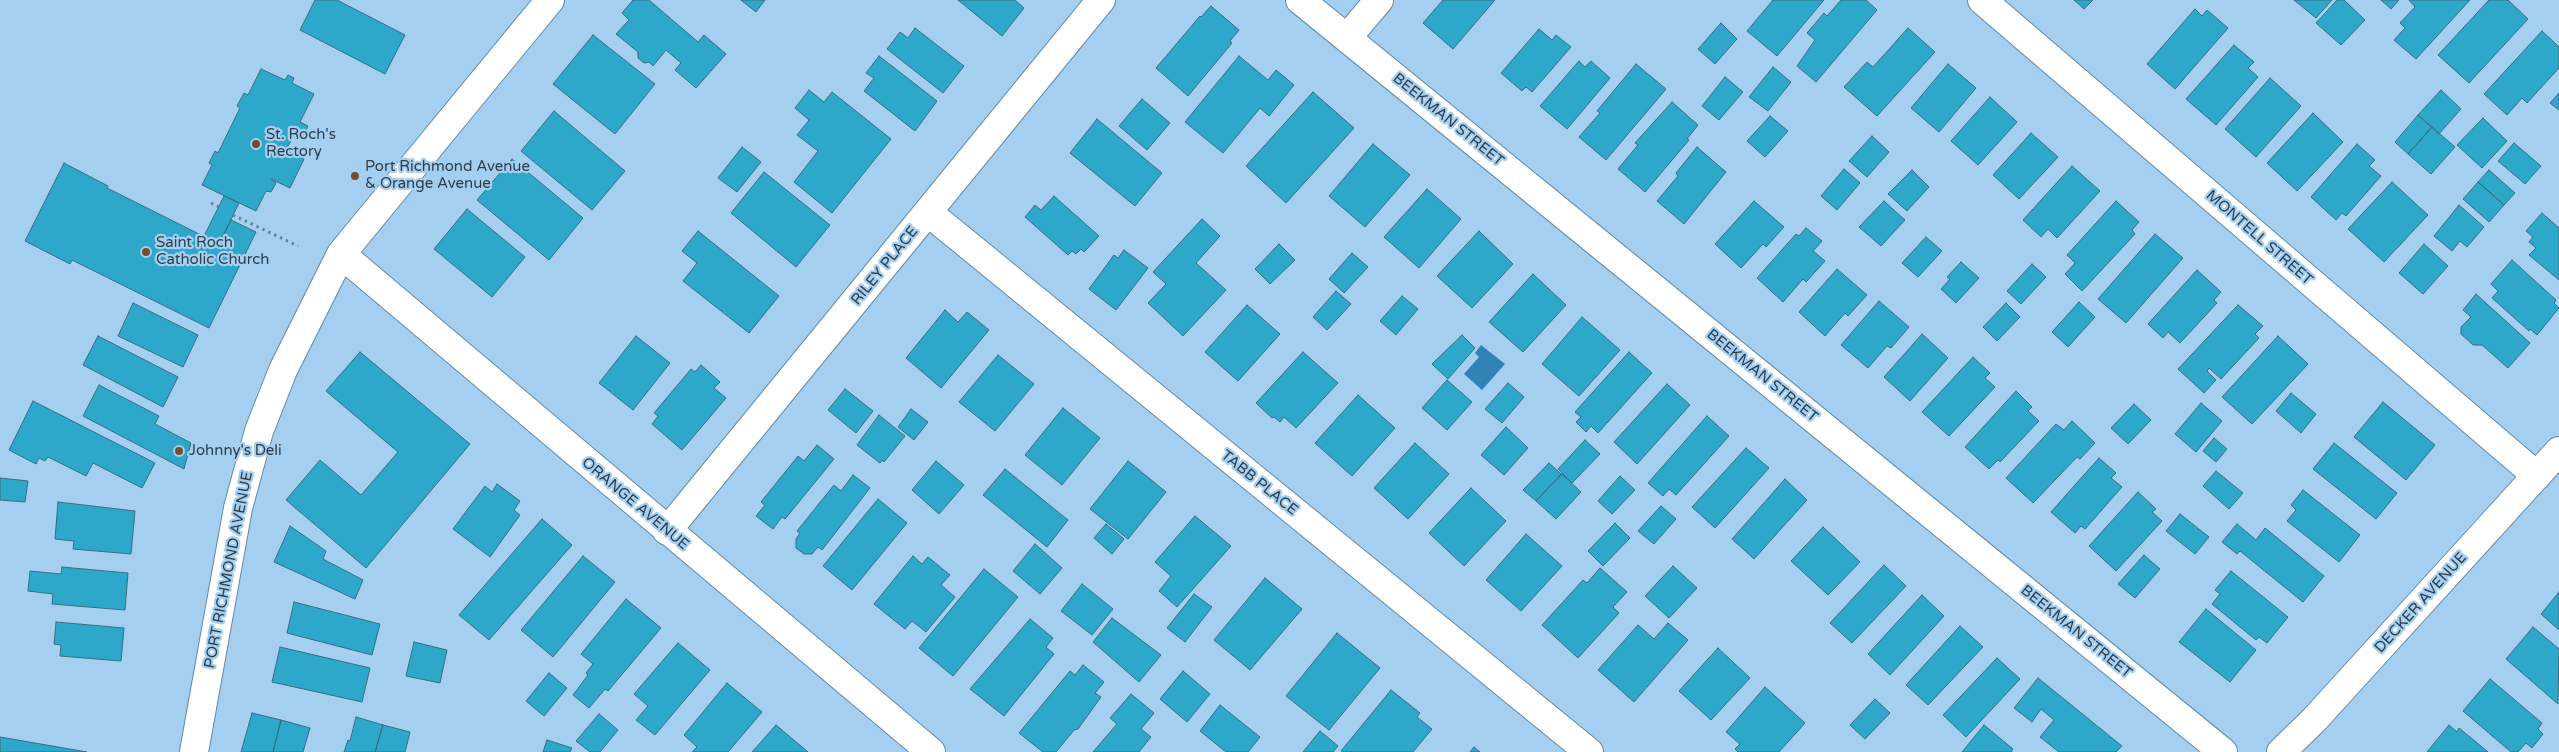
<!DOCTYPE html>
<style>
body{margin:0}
canvas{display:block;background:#a4cff0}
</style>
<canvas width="2559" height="752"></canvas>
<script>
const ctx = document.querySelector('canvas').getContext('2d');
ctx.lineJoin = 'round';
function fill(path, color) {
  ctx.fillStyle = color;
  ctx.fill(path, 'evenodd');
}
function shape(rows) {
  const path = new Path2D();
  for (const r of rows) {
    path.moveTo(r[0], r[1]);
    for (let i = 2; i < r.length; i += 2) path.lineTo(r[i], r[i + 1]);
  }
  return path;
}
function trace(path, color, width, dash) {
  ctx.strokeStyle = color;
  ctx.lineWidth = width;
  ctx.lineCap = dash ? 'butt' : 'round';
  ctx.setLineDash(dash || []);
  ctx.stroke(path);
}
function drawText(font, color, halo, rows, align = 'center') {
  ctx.font = font + ' "Varela Round",sans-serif';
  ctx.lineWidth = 4.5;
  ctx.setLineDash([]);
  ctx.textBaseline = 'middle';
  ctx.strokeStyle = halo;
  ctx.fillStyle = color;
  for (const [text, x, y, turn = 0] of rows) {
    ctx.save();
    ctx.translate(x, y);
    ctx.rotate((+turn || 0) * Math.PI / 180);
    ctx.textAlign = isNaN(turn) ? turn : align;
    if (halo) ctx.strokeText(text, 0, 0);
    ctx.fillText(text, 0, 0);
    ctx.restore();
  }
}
const water = shape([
 [1481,345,1505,364,1482,390,1464,374,1479,357,1475,353]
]);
const building = shape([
 [315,0,337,0,405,35,385,74,300,30,315,0],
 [633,0,649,0,698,42,704,35,726,54,696,88,675,70,681,63,666,50,653,66,649,62,644,63,638,58,638,52,616,34,629,20,622,13,633,0],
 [741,0,765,0,756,12,741,0],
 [958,0,1015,0,1024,8,1002,36,958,0],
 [1443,0,1495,0,1453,49,1423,23,1443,0],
 [1773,0,1824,0,1777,56,1747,31,1773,0],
 [1841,0,1866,0,1877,10,1816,82,1797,66,1815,40,1807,33,1824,13,1827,16,1841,0],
 [2074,0,2093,0,2084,9,2074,0],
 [2294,0,2332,0,2316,18,2294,0],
 [2337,0,2344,0,2365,20,2341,45,2316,23,2337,0],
 [2381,0,2399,0,2391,9,2381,0],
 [2409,0,2470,0,2416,59,2394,40,2405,28,2400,23,2415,7,2409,0],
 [2489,0,2508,0,2528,19,2469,83,2438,55,2489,0],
 [1211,6,1239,30,1230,41,1232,43,1188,96,1156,68,1200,16,1201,17,1211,6],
 [2195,9,2202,16,2207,10,2228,28,2175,89,2147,64,2195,9],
 [1721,23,1737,39,1715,64,1698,49,1721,23],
 [915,28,964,66,943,93,887,49,900,32,908,38,915,28],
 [1908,28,1935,52,1877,116,1844,87,1867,62,1873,67,1908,28],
 [1539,29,1552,40,1556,35,1571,47,1532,92,1526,87,1522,91,1501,73,1539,29],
 [2542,31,2559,47,2559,68,2527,103,2522,98,2507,115,2484,94,2542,31],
 [593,35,655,84,615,134,553,84,593,35],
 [2234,45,2254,62,2248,68,2258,77,2216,125,2186,99,2234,45],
 [879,56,937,101,915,131,864,91,874,78,866,73,879,56],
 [1239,56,1268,80,1276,70,1294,85,1269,116,1260,108,1223,153,1185,122,1239,56],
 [1579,61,1585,67,1591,61,1610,78,1567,129,1540,106,1579,61],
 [1636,64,1666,89,1606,160,1579,137,1600,113,1597,111,1636,64],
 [1948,64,1976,88,1939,132,1911,108,1948,64],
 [1773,67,1791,82,1768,111,1749,97,1773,67],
 [261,69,285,80,288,75,294,78,292,83,314,94,300,122,308,126,302,139,294,135,286,150,304,159,290,188,271,179,276,183,271,192,266,191,256,211,202,185,212,165,209,163,215,151,218,153,240,108,237,106,244,93,248,95,261,69],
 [1725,77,1743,92,1719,120,1702,106,1725,77],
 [2270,78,2301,106,2256,157,2225,129,2270,78],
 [809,90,824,102,832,92,891,139,832,213,794,182,818,151,797,135,809,120,795,108,809,90],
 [2441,90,2461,109,2439,134,2418,115,2441,90],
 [1313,92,1354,128,1286,203,1246,166,1313,92],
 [2559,93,2559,110,2550,103,2559,93],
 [1990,97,2017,122,1978,165,1951,141,1990,97],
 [1142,99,1170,123,1147,150,1119,126,1142,99],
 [1672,102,1698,125,1687,139,1689,140,1645,192,1618,169,1638,145,1635,143,1672,102],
 [554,111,625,171,592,210,521,151,554,111],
 [2313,113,2343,142,2297,191,2267,163,2313,113],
 [2418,115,2432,127,2408,154,2395,142,2418,115],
 [1770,116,1788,131,1765,157,1747,141,1770,116],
 [2483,118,2507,141,2482,168,2457,145,2483,118],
 [1097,119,1162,173,1135,206,1070,153,1097,119],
 [2432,127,2455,147,2431,174,2408,154,2432,127],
 [2031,133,2058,157,2019,199,1993,175,2031,133],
 [1872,136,1889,152,1867,177,1849,161,1872,136],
 [2514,143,2541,166,2525,184,2498,161,2514,143],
 [1373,144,1410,175,1365,227,1329,196,1373,144],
 [2357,144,2375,160,2369,166,2381,176,2346,216,2342,213,2336,220,2311,197,2357,144],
 [742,147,761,162,737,192,718,178,742,147],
 [1697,147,1726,172,1684,224,1657,201,1678,176,1676,173,1697,147],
 [512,159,583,218,549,260,477,200,512,159],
 [64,163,108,186,107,188,219,244,231,220,256,232,209,328,72,260,70,264,25,241,64,163],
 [2072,166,2100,191,2057,238,2048,229,2041,237,2023,220,2072,166],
 [1844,169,1860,183,1837,210,1821,196,1844,169],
 [1912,170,1929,187,1907,211,1888,194,1912,170],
 [2489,170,2515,193,2504,205,2478,182,2489,170],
 [764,172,830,225,796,267,731,213,764,172],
 [2392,182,2428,215,2384,262,2348,229,2392,182],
 [2478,182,2504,205,2489,222,2463,199,2478,182],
 [1427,189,1461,219,1419,268,1384,237,1427,189],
 [224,196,239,203,219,244,204,236,224,196],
 [1054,196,1099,236,1084,252,1081,249,1076,254,1072,251,1068,255,1025,217,1035,205,1041,210,1054,196],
 [1754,201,1784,227,1766,247,1763,244,1741,268,1715,244,1754,201],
 [1884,201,1905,220,1881,246,1859,227,1884,201],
 [2116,201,2139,222,2132,230,2135,234,2082,291,2065,274,2075,263,2067,255,2116,201],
 [2459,205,2484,227,2467,247,2460,241,2452,251,2434,236,2459,205],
 [467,209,525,257,492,297,434,249,467,209],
 [2542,213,2559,228,2559,280,2529,255,2536,248,2529,242,2533,237,2526,231,2542,213],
 [1202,219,1220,236,1196,263,1226,290,1183,336,1148,303,1166,284,1153,272,1202,219],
 [1806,228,1822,241,1813,251,1825,261,1806,282,1803,279,1783,302,1757,278,1796,234,1799,236,1806,228],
 [698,231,779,296,749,333,683,281,697,263,682,251,698,231],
 [1479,231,1513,264,1472,308,1437,276,1479,231],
 [2155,234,2183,258,2126,323,2098,299,2155,234],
 [1926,237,1942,251,1918,277,1902,263,1926,237],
 [1279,244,1295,260,1270,284,1255,269,1279,244],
 [2424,244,2448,266,2423,294,2399,273,2424,244],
 [1124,250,1148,268,1116,310,1089,289,1114,255,1118,258,1124,250],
 [1352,253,1368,267,1344,293,1329,279,1352,253],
 [2512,260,2556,300,2554,303,2559,308,2537,335,2530,329,2529,331,2492,298,2498,291,2491,284,2512,260],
 [1961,262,1979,278,1956,303,1941,289,1950,279,1947,277,1961,262],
 [2032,264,2046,277,2021,304,2007,291,2032,264],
 [1837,269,1867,295,1848,316,1845,313,1825,336,1799,312,1837,269],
 [2197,270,2221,292,2214,300,2217,303,2180,343,2168,332,2163,338,2148,324,2197,270],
 [1533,274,1566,305,1523,352,1489,322,1533,274],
 [1336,291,1351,304,1327,330,1313,317,1336,291],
 [2476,294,2530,343,2508,368,2482,345,2473,345,2461,334,2461,327,2471,317,2463,310,2476,294],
 [1402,296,1418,309,1396,335,1380,321,1402,296],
 [1879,301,1909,327,1891,348,1887,346,1868,368,1841,345,1879,301],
 [2079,302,2095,317,2068,347,2052,332,2079,302],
 [133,303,198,335,183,367,118,336,133,303],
 [2006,303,2020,317,1997,341,1983,327,2006,303],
 [1247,305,1280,334,1238,381,1205,352,1247,305],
 [2238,305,2263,326,2255,334,2259,338,2221,379,2209,368,2207,371,2216,380,2204,393,2178,369,2238,305],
 [945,310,958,322,967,312,989,330,941,388,906,358,945,310],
 [1582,317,1620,350,1579,396,1542,364,1582,317],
 [1922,334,1948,358,1910,401,1884,377,1922,334],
 [1462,335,1475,348,1448,379,1432,364,1462,335],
 [98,336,178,377,163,407,83,365,98,336],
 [636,336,670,363,633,410,599,383,636,336],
 [2278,336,2308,364,2252,424,2222,397,2278,336],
 [360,352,470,444,366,568,286,500,320,460,361,495,398,452,326,391,360,352],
 [1303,352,1338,383,1296,428,1284,417,1280,422,1274,417,1272,418,1256,403,1303,352],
 [1629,352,1652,373,1598,433,1591,426,1586,432,1576,422,1581,417,1575,412,1629,352],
 [998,355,1034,384,995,431,959,402,998,355],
 [1973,357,1990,373,1985,378,1995,387,1949,436,1922,412,1973,357],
 [701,365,720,382,714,388,726,398,682,450,652,424,658,416,654,413,691,369,695,372,701,365],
 [1447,380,1472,402,1447,430,1422,408,1447,380],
 [1508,383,1524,397,1502,423,1485,409,1508,383],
 [1667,384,1690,405,1637,464,1614,442,1667,384],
 [99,385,159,416,155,424,191,443,184,469,83,416,99,385],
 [845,389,873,411,856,433,828,410,845,389],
 [2016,391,2032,407,2028,411,2039,421,2000,462,1998,460,1989,469,1965,447,2016,391],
 [2291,393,2316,414,2301,433,2276,411,2291,393],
 [1358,395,1395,428,1352,476,1315,443,1358,395],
 [33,401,155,463,142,488,93,463,86,476,48,457,45,461,39,458,36,464,9,450,33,401],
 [2383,402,2435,445,2406,480,2354,437,2383,402],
 [2201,403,2222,421,2196,452,2175,434,2201,403],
 [2134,404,2151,420,2128,444,2111,428,2134,404],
 [1063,408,1100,438,1062,485,1025,455,1063,408],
 [911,409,928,422,914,440,898,427,911,409],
 [879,415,905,436,884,462,882,460,880,463,857,445,879,415],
 [1707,416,1729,436,1676,495,1669,489,1663,496,1648,483,1707,416],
 [2072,421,2095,443,2080,459,2077,457,2033,503,2006,478,2056,424,2064,430,2072,421],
 [1506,427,1528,448,1504,475,1481,455,1506,427],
 [2214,438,2227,449,2216,462,2203,451,2214,438],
 [1585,440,1600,454,1572,483,1558,469,1585,440],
 [1415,443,1449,474,1408,519,1374,488,1415,443],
 [2334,443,2397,493,2376,519,2313,469,2334,443],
 [817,445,834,459,785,519,782,517,773,529,756,516,765,505,761,502,798,456,804,461,817,445],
 [1746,448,1769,468,1715,528,1692,507,1746,448],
 [2099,458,2116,473,2111,478,2122,487,2085,529,2081,526,2075,533,2051,512,2099,458],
 [936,461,964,485,939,514,912,490,936,461],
 [1128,461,1166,492,1128,539,1090,509,1128,461],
 [1549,463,1561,474,1536,501,1523,490,1549,463],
 [1005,469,1068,520,1047,547,983,495,1005,469],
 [2216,471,2243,493,2229,509,2203,486,2216,471],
 [1562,474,1581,492,1556,519,1536,501,1562,474],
 [853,475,870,488,822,550,818,547,812,554,804,554,796,548,796,539,800,533,797,531,834,485,841,491,853,475],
 [1620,476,1635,490,1612,514,1598,501,1620,476],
 [0,478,28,481,25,502,0,500,0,478],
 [1785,479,1807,500,1754,559,1732,539,1785,479],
 [497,484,520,501,514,510,520,515,490,557,453,529,485,486,492,492,497,484],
 [1471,488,1506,521,1464,566,1429,533,1471,488],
 [2303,490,2360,535,2339,562,2287,521,2296,510,2291,505,2303,490],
 [2138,492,2156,509,2152,512,2162,521,2116,571,2089,546,2138,492],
 [878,499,907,523,852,590,823,566,878,499],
 [58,502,135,511,131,554,73,549,74,541,55,539,58,502],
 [1661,506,1676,519,1654,544,1638,531,1661,506],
 [2180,514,2209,537,2195,554,2166,531,2180,514],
 [1195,516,1231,546,1177,607,1159,591,1171,576,1155,562,1195,516],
 [542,519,572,545,489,640,459,615,542,519],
 [1615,523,1630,538,1603,566,1588,551,1615,523],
 [1106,524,1124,539,1112,554,1094,538,1106,524],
 [2237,524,2256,540,2265,528,2324,576,2303,602,2240,551,2237,554,2222,542,2237,524],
 [290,526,326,551,323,559,363,580,355,599,274,562,290,526],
 [1823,527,1860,562,1828,595,1791,561,1823,527],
 [1526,534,1562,566,1521,611,1486,580,1526,534],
 [1035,544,1062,568,1040,594,1013,571,1035,544],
 [2144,555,2160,569,2135,598,2118,584,2144,555],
 [583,556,615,582,553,657,521,630,583,556],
 [913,556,922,564,928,557,950,575,941,585,955,597,926,632,912,621,905,629,874,604,913,556],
 [1884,565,1906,586,1852,643,1830,623,1884,565],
 [1673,566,1697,588,1669,618,1645,596,1673,566],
 [62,567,128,573,125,610,52,604,53,594,28,591,30,571,61,574,62,567],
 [1600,568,1627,592,1613,607,1619,613,1578,658,1542,625,1583,580,1587,583,1600,568],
 [984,569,1018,597,953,676,919,648,984,569],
 [2231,571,2288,617,2267,643,2259,637,2256,640,2212,604,2220,594,2215,590,2231,571],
 [1265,578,1302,609,1250,670,1214,640,1265,578],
 [1082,584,1113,609,1092,635,1061,611,1082,584],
 [2559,592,2559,630,2541,614,2559,592],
 [1194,594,1212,607,1185,642,1167,628,1194,594],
 [1922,595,1944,616,1890,675,1868,654,1922,595],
 [626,599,661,628,608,691,605,689,589,708,573,695,588,675,586,673,593,664,581,654,626,599],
 [294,602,380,624,372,655,287,633,294,602],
 [2206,609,2256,650,2230,682,2179,642,2206,609],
 [1112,618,1161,655,1139,682,1093,642,1112,618],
 [1030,619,1053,638,1046,647,1054,654,1004,716,970,689,1030,619],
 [56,622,124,628,121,661,60,656,61,645,54,644,56,622],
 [1668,623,1688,640,1634,702,1598,670,1638,625,1654,639,1668,623],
 [1960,626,1983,647,1928,705,1906,685,1960,626],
 [2533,627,2559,649,2558,704,2506,659,2533,627],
 [1337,633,1380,668,1329,730,1286,696,1337,633],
 [414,642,447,650,440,683,406,676,414,642],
 [678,643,710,670,655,735,636,720,648,706,634,694,678,643],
 [280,647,370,668,362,702,272,682,280,647],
 [1718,648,1750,678,1711,720,1679,691,1718,648],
 [1997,658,2020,679,1966,737,1943,715,1997,658],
 [1083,665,1104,682,1095,693,1101,697,1078,729,1074,730,1056,752,1043,752,1019,733,1070,671,1075,675,1083,665],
 [1183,671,1210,694,1187,722,1160,699,1183,671],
 [549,673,567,688,544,716,526,701,549,673],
 [2038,678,2122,746,2116,752,2059,752,2040,737,2054,720,2041,709,2032,722,2014,708,2038,678],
 [2490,679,2542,723,2538,729,2543,734,2532,748,2526,743,2518,752,2511,752,2463,711,2490,679],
 [727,683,762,712,728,752,692,752,697,747,684,735,727,683],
 [1765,687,1805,723,1779,752,1738,752,1735,749,1740,744,1726,732,1765,687],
 [1391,690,1420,713,1417,717,1432,729,1413,752,1343,752,1341,751,1391,690],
 [1131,694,1154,713,1141,729,1151,737,1139,752,1093,752,1117,724,1110,718,1131,694],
 [1875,699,1890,713,1865,739,1850,725,1875,699],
 [1220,705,1260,737,1248,752,1226,752,1200,731,1220,705],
 [252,713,281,720,273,752,241,752,252,713],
 [599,714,618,730,600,752,590,752,576,741,599,714],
 [356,717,383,725,375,752,344,752,348,740,350,741,356,717],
 [281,720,310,728,303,752,273,752,281,720],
 [383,725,410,732,405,752,375,752,383,725],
 [776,725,808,752,752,752,776,725],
 [1984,725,2013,749,2011,752,1962,752,1984,725],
 [2449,725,2457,732,2459,728,2488,752,2427,752,2449,725],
 [1320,731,1338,746,1333,752,1303,752,1320,731],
 [0,737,87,752,0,752,0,737],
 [547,740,572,748,570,752,543,752,547,740],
 [1474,747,1480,752,1470,752,1474,747]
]);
const path = shape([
 [211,203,219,207],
 [233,215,298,246]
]);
const minor = shape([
 [1300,0,2223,752],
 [1982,0,2537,476],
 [1347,38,1379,0],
 [929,213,1589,752],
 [341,254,931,752],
 [667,531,1101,0],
 [194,752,238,508,259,431,283,370,341,254,550,0],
 [2281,752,2314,720,2559,451]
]);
const markers = [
 [256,144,5,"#754e2b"],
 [355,176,5,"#754e2b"],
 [146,252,5,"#754e2b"],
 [179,451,5,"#754e2b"]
];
const streetNames = [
 ["BEEKMAN STREET",1448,120,39],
 ["MONTELL STREET",2259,238,41],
 ["RILEY PLACE",885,266,-51],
 ["BEEKMAN STREET",1762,376,39],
 ["TABB PLACE",1259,483,39],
 ["ORANGE AVENUE",635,504,40],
 ["PORT RICHMOND AVENUE",229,570,-79],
 ["DECKER AVENUE",2421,603,-48],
 ["BEEKMAN STREET",2076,632,39]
];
const poiNames = [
 ["St. Roch's",266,135],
 ["Rectory",266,152],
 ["Port Richmond Avenue",365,167],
 ["& Orange Avenue",365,184],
 ["Saint Roch",156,243],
 ["Catholic Church",156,260],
 ["Johnny's Deli",189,451]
];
fill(water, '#3082b7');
fill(building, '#2ea8ca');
trace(building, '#376f80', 1);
trace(minor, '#628ba9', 30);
trace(path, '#658399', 3, [2.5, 4]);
trace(minor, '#fff', 28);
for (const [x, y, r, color] of markers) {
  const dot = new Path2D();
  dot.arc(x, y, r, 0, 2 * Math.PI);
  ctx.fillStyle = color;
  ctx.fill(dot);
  trace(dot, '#a4cff0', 2);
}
drawText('15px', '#2c3e4b', '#a4cff0', streetNames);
drawText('15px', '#2c3e4b', '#a4cff0', poiNames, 'left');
</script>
